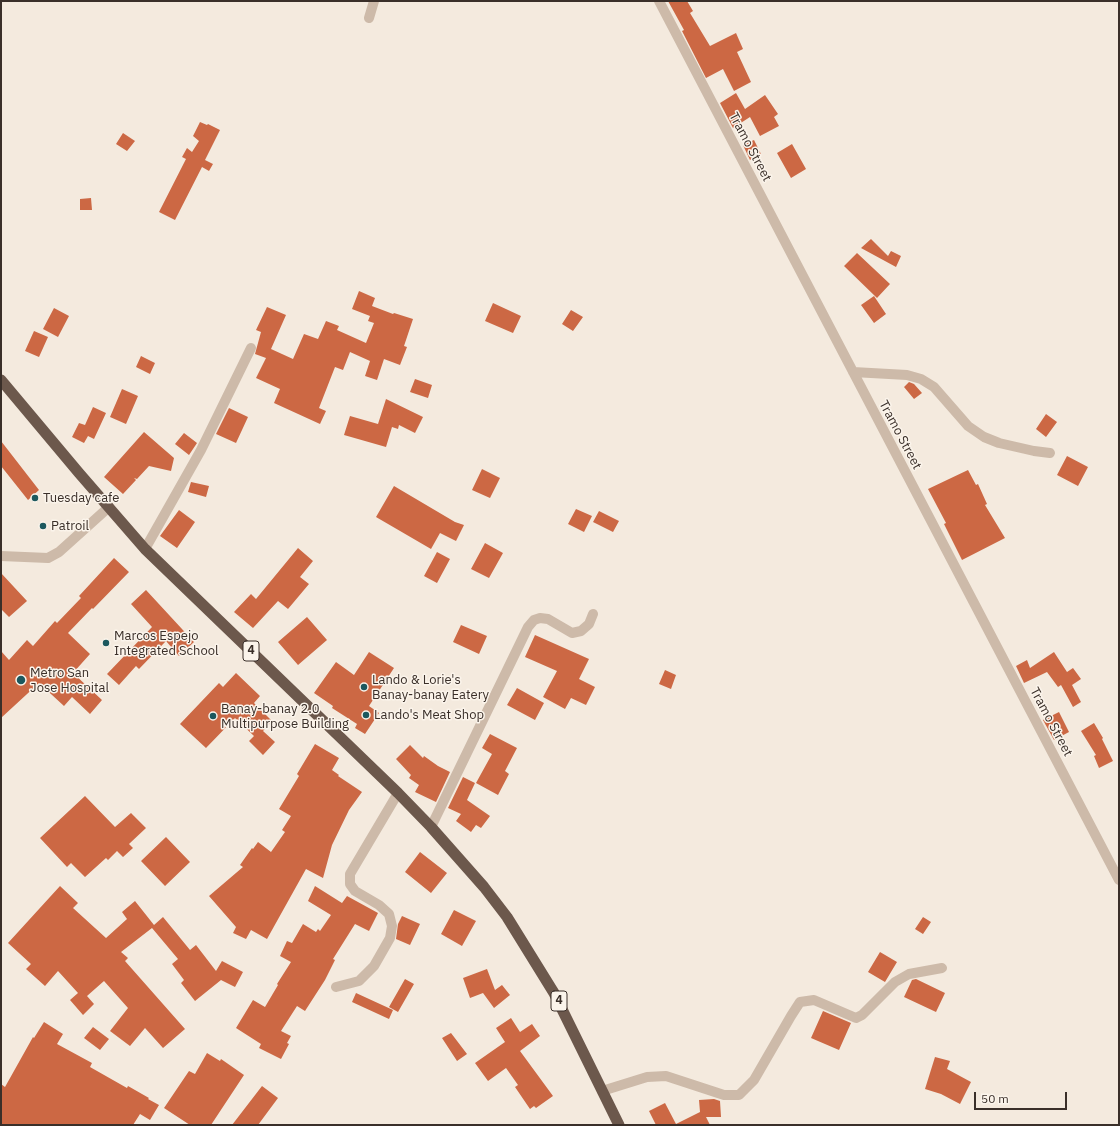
<!DOCTYPE html>
<style>
body{margin:0}
#map{position:relative;width:1120px;height:1126px;overflow:hidden;background:#f4eade;font-family:"IBM Plex Sans",sans-serif}
canvas{display:block}
.frame{position:absolute;inset:0;border:2px solid #3a2f29;pointer-events:none}
.scale{position:absolute;left:974px;top:1092px;width:93px;height:18px;box-sizing:border-box;border:2px solid #3a2f29;border-top:0;padding-left:5px;font-size:12px;line-height:14px;white-space:nowrap;color:#3a2f29;-webkit-text-stroke:3px #fbf4eb;paint-order:stroke}
</style>
<div id="map">
<canvas width="1120" height="1126"></canvas>
<div class="frame"></div>
<div class="scale">50 m</div>
</div>
<script>
const ctx = document.querySelector('canvas').getContext('2d');
ctx.lineJoin = 'round';
function fill(path, color) {
  ctx.fillStyle = color;
  ctx.fill(path, 'evenodd');
}
function shape(rows) {
  const path = new Path2D();
  for (const r of rows) {
    path.moveTo(r[0], r[1]);
    for (let i = 2; i < r.length; i += 2) path.lineTo(r[i], r[i + 1]);
  }
  return path;
}
function trace(path, color, width, dash) {
  ctx.strokeStyle = color;
  ctx.lineWidth = width;
  ctx.lineCap = dash ? 'butt' : 'round';
  ctx.setLineDash(dash || []);
  ctx.stroke(path);
}
function drawText(font, color, halo, rows, align = 'center') {
  ctx.font = font + ' "IBM Plex Sans",sans-serif';
  ctx.lineWidth = 3;
  ctx.setLineDash([]);
  ctx.textBaseline = 'middle';
  ctx.strokeStyle = halo;
  ctx.fillStyle = color;
  for (const [text, x, y, turn = 0] of rows) {
    ctx.save();
    ctx.translate(x, y);
    ctx.rotate((+turn || 0) * Math.PI / 180);
    ctx.textAlign = isNaN(turn) ? turn : align;
    if (halo) ctx.strokeText(text, 0, 0);
    ctx.fillText(text, 0, 0);
    ctx.restore();
  }
}
const building = shape([
 [668,1,687,1,693,11,690,13,710,46,736,33,743,49,737,52,751,82,734,91,723,69,706,78,682,31,684,30],
 [736,93,745,109,765,95,778,114,774,117,779,126,760,136,750,117,733,128,720,103],
 [200,122,207,125,208,124,220,130,205,160,213,164,209,171,202,167,175,220,159,212,186,159,182,157,187,148,192,152,199,141,193,136],
 [123,133,135,141,127,151,116,144],
 [754,140,761,154,750,160,743,145],
 [792,144,806,169,791,178,777,153],
 [91,198,92,210,80,210,80,199],
 [871,239,888,256,891,251,901,256,896,267,861,248],
 [857,253,890,284,877,298,844,266],
 [359,291,375,298,372,306,393,314,394,313,413,319,404,346,407,347,400,365,384,359,377,380,365,376,370,361,350,352,343,370,335,367,319,408,326,411,320,424,274,403,280,389,256,378,266,358,255,354,261,332,256,330,267,307,286,315,271,349,293,359,304,334,318,339,326,321,339,326,337,330,366,343,374,323,368,321,370,316,352,309],
 [874,296,886,314,874,323,861,305],
 [493,303,521,316,513,333,485,321],
 [54,308,69,316,58,337,43,329],
 [571,310,583,317,573,331,562,324],
 [34,331,48,337,39,357,25,351],
 [141,356,155,363,150,374,136,367],
 [415,379,432,385,428,398,410,392],
 [909,382,914,384,922,393,914,399,904,387],
 [122,389,138,396,126,424,110,417],
 [386,399,423,417,415,433,399,425,398,429,392,427,386,447,344,435,350,416,378,424],
 [93,407,106,413,94,439,88,436,84,443,72,437,79,423,85,425],
 [229,408,248,417,236,443,216,434],
 [1046,414,1057,422,1046,437,1036,429],
 [144,432,174,458,171,471,149,466,137,479,134,478,136,480,123,494,104,477],
 [184,433,197,443,189,455,175,444],
 [1,441,39,490,28,500,1,466],
 [1067,456,1088,467,1078,486,1057,475],
 [482,469,500,478,490,498,472,490],
 [968,470,976,485,978,484,987,504,985,505,1005,538,962,560,944,524,946,523,928,489],
 [191,482,209,486,206,497,188,492],
 [394,486,455,522,464,525,456,541,440,533,431,549,376,517],
 [576,509,592,516,584,532,568,524],
 [179,510,195,522,177,548,160,536],
 [599,511,619,521,613,532,593,522],
 [485,543,503,553,489,578,471,569],
 [298,548,313,561,300,577,309,584,288,609,278,601,253,628,234,612,251,594,256,599],
 [437,552,450,559,437,583,424,576],
 [114,558,129,572,93,609,92,608,68,633,90,654,73,673,102,700,90,714,72,697,64,706,39,683,1,718,1,651,9,660,27,640,33,646,55,621,57,623,81,598,79,596],
 [1,573,27,601,9,617,1,609],
 [146,590,194,642,179,656,166,641,139,669,136,666,119,685,107,674,152,627,131,604],
 [307,617,327,640,298,665,278,642],
 [461,625,487,636,479,654,453,642],
 [535,635,589,659,579,679,595,687,586,705,571,698,565,709,543,697,557,671,525,657],
 [369,652,394,668,369,706,379,713,365,734,355,728,357,724,332,708,333,706,314,693,336,662,354,675],
 [1054,652,1067,672,1073,668,1081,679,1072,685,1081,702,1073,707,1061,685,1058,687,1047,672,1024,683,1016,666,1027,660,1030,668],
 [665,670,676,675,671,689,659,684],
 [236,673,260,696,254,703,272,721,263,731,275,742,263,755,249,741,254,736,235,718,206,748,180,724,219,683,223,687],
 [517,688,544,703,535,720,507,705],
 [1059,712,1069,732,1054,740,1043,720],
 [1094,723,1103,738,1102,739,1113,761,1099,768,1094,756,1096,755,1081,731],
 [490,734,517,748,505,771,509,774,498,795,476,783,492,754,482,748],
 [315,744,339,758,332,770,339,775,338,776,362,792,349,810,332,845,323,878,306,869,267,939,251,930,246,939,233,933,236,927,209,896,243,867,240,865,252,848,253,849,258,842,271,852,285,832,282,830,291,816,279,809,299,776,297,774],
 [410,745,423,758,424,756,438,766,450,772,436,802,415,792,419,785,409,778,411,775,396,759],
 [463,777,475,783,467,800,490,816,481,828,476,825,471,832,456,821,461,814,448,808],
 [85,796,115,827,131,813,146,828,129,844,133,848,123,857,117,851,108,860,106,858,85,877,71,863,67,867,40,838],
 [166,837,190,862,165,886,141,861],
 [420,852,447,873,431,893,405,872],
 [60,886,78,903,73,908,106,938,127,919,122,912,135,901,154,925,163,917,190,950,196,945,216,971,222,961,243,972,235,987,221,980,195,1001,181,983,184,980,172,964,178,959,152,928,121,952,128,958,125,961,185,1029,163,1048,145,1028,130,1046,110,1031,128,1008,104,981,87,996,94,1004,83,1015,70,1000,78,993,58,971,45,986,26,969,31,964,8,943],
 [315,886,342,903,347,896,378,913,369,931,355,924,333,959,335,960,325,980,305,1011,297,1006,281,1031,291,1036,287,1043,289,1044,281,1059,259,1048,261,1044,236,1028,253,1000,265,1007,278,985,277,984,291,962,280,956,287,941,292,943,303,924,316,932,318,929,320,931,331,915,308,901],
 [454,910,476,921,462,946,441,934],
 [402,916,420,924,410,945,396,939,398,924],
 [923,917,931,922,923,934,915,929],
 [880,952,897,962,885,982,868,972],
 [487,969,495,990,502,985,510,995,494,1008,483,993,470,998,463,978],
 [405,979,414,984,398,1012,389,1007],
 [916,979,945,993,936,1012,904,997,912,980],
 [356,993,393,1010,389,1019,352,1002],
 [823,1011,851,1023,839,1050,811,1038],
 [511,1018,520,1032,532,1024,540,1036,520,1051,553,1096,536,1108,534,1106,530,1109,515,1087,518,1085,506,1068,488,1081,475,1063,505,1042,496,1028],
 [44,1022,63,1034,57,1044,92,1063,90,1067,127,1088,128,1086,149,1098,148,1099,159,1105,150,1120,140,1114,133,1125,1,1125,1,1084,5,1087,33,1037,34,1038],
 [93,1027,109,1039,100,1050,84,1038],
 [451,1033,467,1054,457,1061,442,1038],
 [207,1053,220,1061,221,1059,244,1075,211,1125,190,1125,164,1108,189,1071,195,1074],
 [935,1057,950,1061,947,1069,971,1082,960,1104,941,1094,925,1089],
 [262,1086,278,1098,258,1125,232,1125],
 [714,1099,720,1101,721,1117,706,1117,710,1125,656,1125,649,1111,665,1103,676,1124,700,1112,699,1100]
]);
const minor = shape([
 [659,1,1119,880],
 [369,18,374,1],
 [853,372,907,375,921,379,934,387,968,426,984,437,999,443,1034,451,1050,453],
 [145,549,201,450,251,348],
 [1,556,48,558,59,552,109,507],
 [431,827,528,627,534,620,540,618,548,619,572,633,581,631,589,624,593,614],
 [336,987,359,981,374,966,390,938,392,926,389,914,379,905,355,891,350,884,350,874,398,793],
 [602,1091,647,1077,666,1076,724,1095,739,1095,754,1080,791,1016,800,1002,814,1000,856,1018,862,1015,895,982,909,974,942,968]
]);
const trunk = shape([
 [1,380,79,473,145,549,398,793,431,827,484,887,507,917,554,993,619,1125]
]);
const markers = [
 [35,498,4,"#1c585e"],
 [43,526,4,"#1c585e"],
 [106,643,4,"#1c585e"],
 [21,680,5,"#1c585e"],
 [364,687,4,"#1c585e"],
 [366,715,4,"#1c585e"],
 [213,716,4,"#1c585e"]
];
const shields = [
 [251,651,16],
 [559,1001,16]
];
const shieldNames = [
 ["4",251,651],
 ["4",559,1001]
];
const streetNames = [
 ["Tramo Street",750,147,62],
 ["Tramo Street",900,435,62],
 ["Tramo Street",1051,722,62]
];
const poiNames = [
 ["Tuesday cafe",43,498],
 ["Patroil",51,526],
 ["Marcos Espejo",114,636],
 ["Integrated School",114,651],
 ["Metro San",30,673],
 ["Jose Hospital",30,688],
 ["Lando & Lorie's",372,680],
 ["Banay-banay Eatery",372,695],
 ["Banay-banay 2.0",221,709],
 ["Multipurpose Building",221,724],
 ["Lando's Meat Shop",374,715]
];
fill(building, '#cc6844');
trace(minor, '#cdbaa9', 10);
trace(trunk, '#6c584c', 11);
for (const [x, y, r, color] of markers) {
  const dot = new Path2D();
  dot.arc(x, y, r, 0, 2 * Math.PI);
  ctx.fillStyle = color;
  ctx.fill(dot);
  trace(dot, '#fbf4eb', 1.5);
}
for (const [x, y, w] of shields) {
  const box = new Path2D();
  box.roundRect(x - w / 2, y - 10, w, 20, 3);
  ctx.fillStyle = '#fbf4eb';
  ctx.fill(box);
  trace(box, '#3a2f29', 1);
}
drawText('bold 12px', '#3a2f29', null, shieldNames);
drawText('13px', '#3a2f29', '#fbf4eb', streetNames);
drawText('13px', '#3a2f29', '#fbf4eb', poiNames, 'left');
</script>
